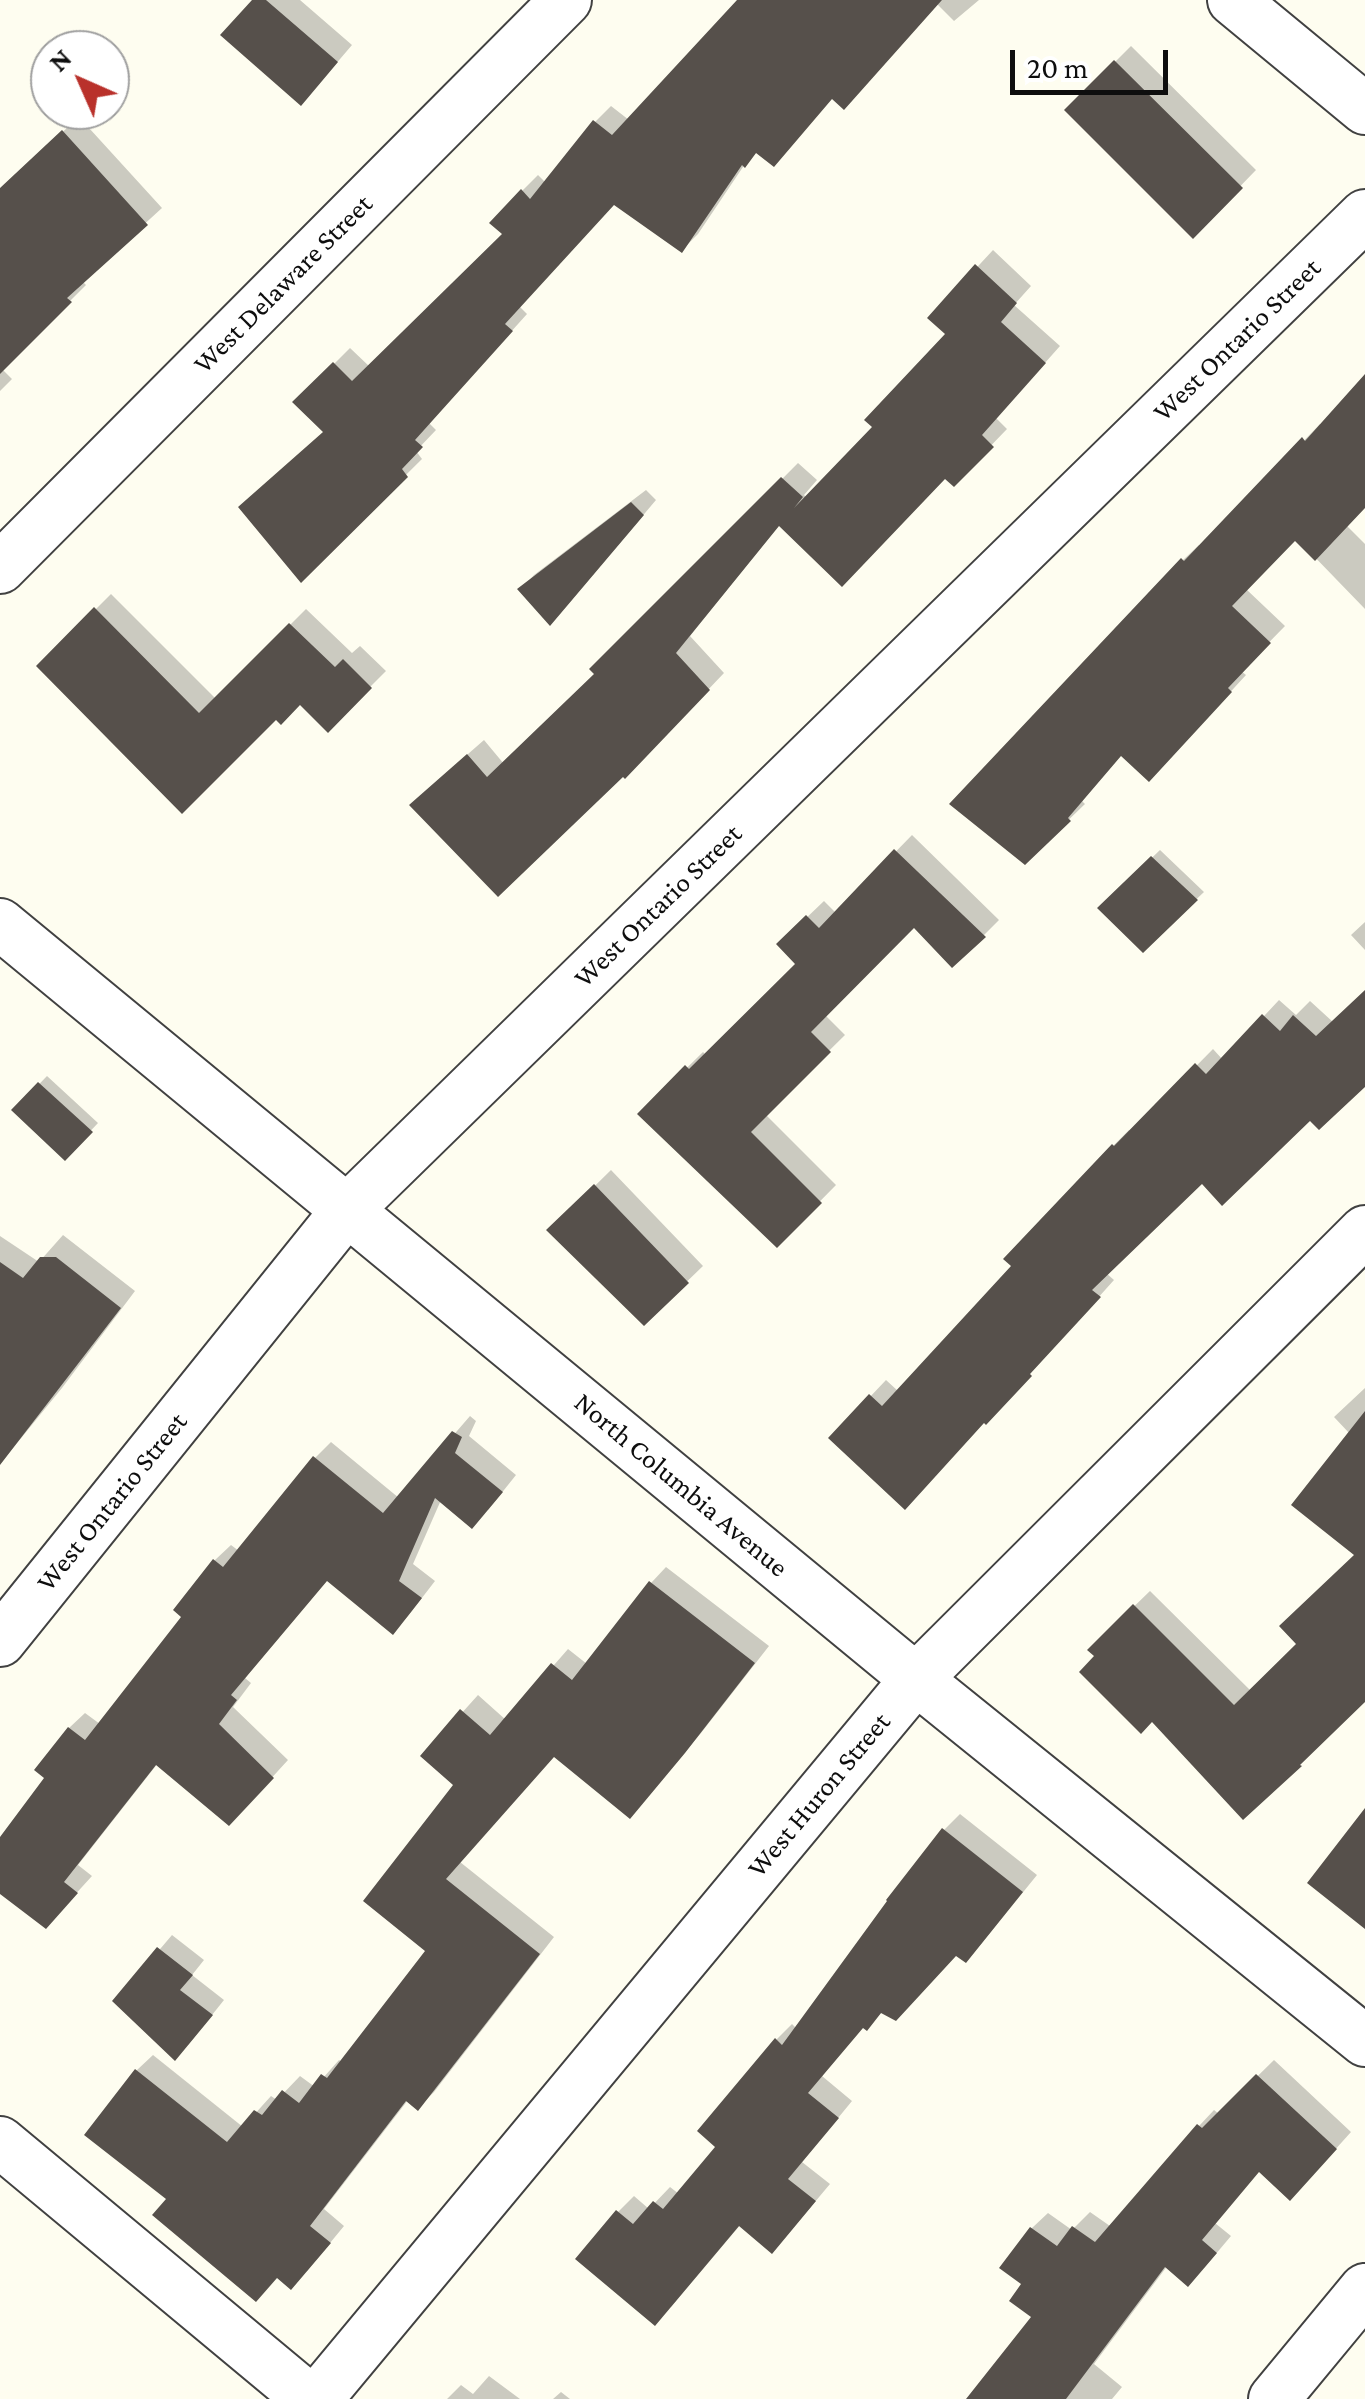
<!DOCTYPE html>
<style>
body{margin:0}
#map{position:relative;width:1365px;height:2399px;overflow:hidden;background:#fefdf0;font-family:"Crimson Pro",serif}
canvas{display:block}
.north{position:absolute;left:30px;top:30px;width:100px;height:100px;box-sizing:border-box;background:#fff;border:2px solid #9f9f9f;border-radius:50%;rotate:315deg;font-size:28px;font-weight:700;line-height:40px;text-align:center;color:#0e0e0e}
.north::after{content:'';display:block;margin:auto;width:35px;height:45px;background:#b9312b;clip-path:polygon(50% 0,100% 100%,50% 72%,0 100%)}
.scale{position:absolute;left:1010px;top:50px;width:158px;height:45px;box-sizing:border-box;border:5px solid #0e0e0e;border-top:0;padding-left:12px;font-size:30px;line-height:35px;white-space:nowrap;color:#0e0e0e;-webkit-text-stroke:8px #fff;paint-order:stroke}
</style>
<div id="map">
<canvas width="1365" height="2399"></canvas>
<div class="north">N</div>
<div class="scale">20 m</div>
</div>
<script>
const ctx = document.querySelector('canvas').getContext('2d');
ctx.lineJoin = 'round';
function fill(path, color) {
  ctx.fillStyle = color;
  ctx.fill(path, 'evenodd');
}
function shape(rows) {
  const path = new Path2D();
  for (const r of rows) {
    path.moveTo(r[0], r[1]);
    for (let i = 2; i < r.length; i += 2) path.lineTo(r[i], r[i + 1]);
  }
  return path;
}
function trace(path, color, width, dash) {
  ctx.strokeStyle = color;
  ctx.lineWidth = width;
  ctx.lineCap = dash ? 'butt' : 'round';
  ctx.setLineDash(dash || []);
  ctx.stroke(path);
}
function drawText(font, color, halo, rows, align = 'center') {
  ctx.font = font + ' "Crimson Pro",serif';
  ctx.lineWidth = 10;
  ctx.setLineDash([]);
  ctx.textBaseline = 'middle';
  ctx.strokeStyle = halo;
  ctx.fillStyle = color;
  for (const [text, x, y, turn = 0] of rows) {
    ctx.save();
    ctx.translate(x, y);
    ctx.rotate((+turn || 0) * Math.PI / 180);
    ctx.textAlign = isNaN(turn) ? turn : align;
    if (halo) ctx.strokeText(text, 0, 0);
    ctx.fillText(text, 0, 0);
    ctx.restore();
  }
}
const shadow = shape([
 [255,0,300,0,352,45,317,86],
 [747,0,979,0,954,21,937,4,833,97,758,151,745,164,698,234,682,250,615,202,519,306,527,314,429,423,436,430,416,451,422,459,301,579,326,431,296,402,350,348,370,367,505,234,522,191,538,175,546,183,595,122,611,106,629,120],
 [1131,46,1256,170,1193,235,1067,110],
 [79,117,162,208,82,281,86,285,2,369,12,379,0,391,0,201,33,159],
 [993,250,1031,286,1014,305,1060,346,996,418,1007,429,954,484,946,476,780,524,690,636,724,673,626,776,428,789,484,740,504,764,598,674,593,669,798,463,817,480,804,495,807,498,875,427,949,334,930,318],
 [1365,378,1365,455,1296,537,1246,589,1285,626,1241,671,1246,675,1165,763,1122,754,1082,801,1085,804,1025,862,1183,560,1199,545,1201,547,1320,424,1322,426],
 [646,490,656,500,564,609,521,589,534,575],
 [1336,515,1365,544,1365,609,1305,547],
 [111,594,216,699,306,609,352,653,360,646,386,671,328,729,300,702,276,716,182,810,39,666],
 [912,835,999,920,984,935,914,925,824,1014,845,1035,765,1114,836,1185,777,1245,640,1114,703,1052,706,1055,798,964,779,944,824,901,836,913],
 [1160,850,1204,892,1143,950,1100,908],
 [1365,922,1365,950,1351,935],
 [1365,992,1365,1084,1202,1180,1106,1273,1114,1280,1001,1406,831,1438,886,1380,898,1391,1015,1266,1007,1259,1114,1145,1129,1130,1131,1132,1213,1049,1223,1060,1279,1000,1296,1015,1310,1001,1333,1022],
 [47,1076,98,1123,65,1158,14,1110],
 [611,1170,703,1266,644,1323,550,1230],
 [63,1235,135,1291,62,1388,0,1464,0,1236,39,1262],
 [1365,1388,1365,1561,1350,1434,1334,1417],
 [470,1416,476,1421,469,1436,516,1475,488,1510,441,1500,413,1564,435,1581,408,1616,393,1631,328,1579,245,1678,251,1683,233,1707,288,1760,245,1807,158,1763,78,1865,92,1876,61,1910,0,1891,0,1841,48,1778,69,1728,85,1713,100,1724,184,1617,176,1610,215,1560,231,1545,239,1551,315,1458,331,1442,399,1498],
 [666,1567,769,1646,701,1733,645,1800,555,1754,460,1862,554,1937,434,2092,418,2108,408,2100,324,2209,344,2226,307,2271,169,2199,88,2134,137,2070,153,2055,243,2127,271,2096,277,2100,300,2076,315,2087,339,2060,342,2062,429,1950,456,1784,423,1756,478,1695,506,1720,568,1649,587,1664,651,1583],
 [1150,1591,1251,1691,1365,1607,1365,1698,1314,1748,1098,1656,1090,1649],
 [960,1814,1037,1875,981,1944,966,1960,957,1953,883,2011,867,2028,864,2025,822,2076,852,2101,802,2162,830,2184,788,2234,741,2224,671,2307,618,2212,634,2196,649,2209,670,2187,679,2194,719,2147,776,2040,792,2024,797,2029,944,1830],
 [172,1935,204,1960,192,1975,224,2000,188,2045,116,2001],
 [1274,2060,1351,2132,1306,2182,1260,2169,1215,2223,1231,2236,1204,2268,1168,2265,1094,2364,1122,2387,1112,2399,982,2399,1035,2317,1024,2284,1003,2267,1032,2228,1048,2213,1072,2230,1090,2212,1110,2226,1199,2126,1214,2110,1219,2114],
 [489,2376,520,2399,447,2399,461,2385,473,2394],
 [561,2392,570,2399,553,2399]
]);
const building = shape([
 [252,0,266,0,338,62,301,106,220,35],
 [737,0,942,0,844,110,832,99,774,167,756,153,745,168,742,165,682,253,614,205,505,324,513,331,415,440,423,447,402,469,408,477,301,583,238,507,323,432,292,402,333,362,352,381,502,234,489,223,521,189,530,199,593,120,612,135],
 [1114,60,1243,188,1193,239,1064,110],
 [62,130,148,225,67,298,72,302,0,374,0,188],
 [975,264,1017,303,1001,322,1046,363,982,435,994,447,954,487,945,479,842,587,779,526,676,653,710,690,625,779,623,777,498,897,409,805,467,754,487,777,594,674,589,669,781,477,803,497,794,508,872,427,864,420,945,334,927,318],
 [1365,374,1365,508,1315,561,1295,541,1232,606,1271,643,1228,688,1232,692,1149,782,1121,756,1068,818,1071,821,1025,865,949,804,1181,558,1184,561,1302,437,1305,441],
 [631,502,644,515,550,626,517,589],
 [94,607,199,713,289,623,335,667,343,659,372,688,328,733,300,705,281,725,276,720,182,814,36,666],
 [894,849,986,937,952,968,914,928,811,1032,831,1052,751,1132,822,1203,777,1248,637,1114,685,1065,689,1069,795,964,776,944,806,915,819,928],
 [1151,856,1198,900,1143,953,1097,908],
 [1365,990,1365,1087,1319,1130,1310,1121,1222,1206,1202,1184,1092,1290,1101,1297,1030,1374,1032,1376,986,1425,984,1423,905,1510,828,1438,869,1394,882,1406,1011,1266,1003,1259,1112,1144,1114,1146,1195,1063,1206,1074,1262,1014,1280,1031,1293,1015,1316,1036],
 [38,1082,93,1132,65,1161,11,1110],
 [594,1184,689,1283,644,1326,546,1230],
 [40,1257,56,1257,121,1308,0,1465,0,1262,23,1278],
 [1365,1411,1365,1702,1300,1765,1302,1766,1243,1820,1152,1722,1141,1734,1079,1672,1094,1656,1087,1650,1133,1604,1234,1705,1296,1644,1279,1626,1354,1555,1291,1505],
 [452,1431,462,1437,455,1453,503,1492,472,1529,435,1498,399,1581,422,1598,393,1635,327,1581,231,1695,237,1700,219,1724,274,1778,229,1826,156,1765,64,1882,78,1893,46,1929,0,1894,0,1837,44,1778,34,1770,68,1727,85,1740,181,1617,173,1610,213,1559,223,1567,313,1456,383,1513],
 [649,1581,755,1663,685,1753,630,1819,554,1757,446,1879,540,1954,418,2111,406,2101,310,2226,331,2243,291,2290,277,2278,256,2302,152,2215,166,2199,84,2135,135,2069,227,2142,254,2110,262,2115,282,2090,299,2103,321,2074,327,2078,425,1951,363,1901,453,1785,420,1756,460,1709,490,1735,551,1663,572,1680],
 [1365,1808,1365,1929,1307,1883],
 [942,1828,1023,1892,966,1963,956,1956,896,2021,881,2013,867,2031,863,2028,808,2093,839,2118,788,2179,816,2201,772,2254,739,2226,655,2326,575,2259,616,2210,633,2224,653,2201,663,2209,715,2147,697,2131,775,2038,782,2045,887,1901,886,1900],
 [157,1947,193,1975,180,1990,213,2015,175,2061,112,2001],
 [1256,2074,1337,2149,1290,2201,1259,2172,1202,2240,1217,2253,1188,2287,1165,2267,1066,2399,966,2399,1031,2317,1009,2301,1021,2284,999,2268,1030,2227,1057,2246,1072,2226,1095,2242,1197,2124,1202,2128]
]);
const minor = shape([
 [1233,0,1365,109],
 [0,568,566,0],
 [0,924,916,1679,1365,2041],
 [0,1641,347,1210,1365,215],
 [0,2142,309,2399],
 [317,2399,916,1679,1365,1231],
 [1274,2399,1365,2289]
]);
const streetNames = [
 ["West Delaware Street",283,284,-45],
 ["West Ontario Street",1237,340,-44],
 ["West Ontario Street",658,906,-44],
 ["North Columbia Avenue",681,1485,40],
 ["West Ontario Street",112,1502,-51],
 ["West Huron Street",819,1795,-50]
];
fill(shadow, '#0003');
fill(building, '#56504b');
trace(minor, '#414141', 54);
trace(minor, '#fff', 50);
drawText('28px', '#0e0e0e', '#fff', streetNames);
</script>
